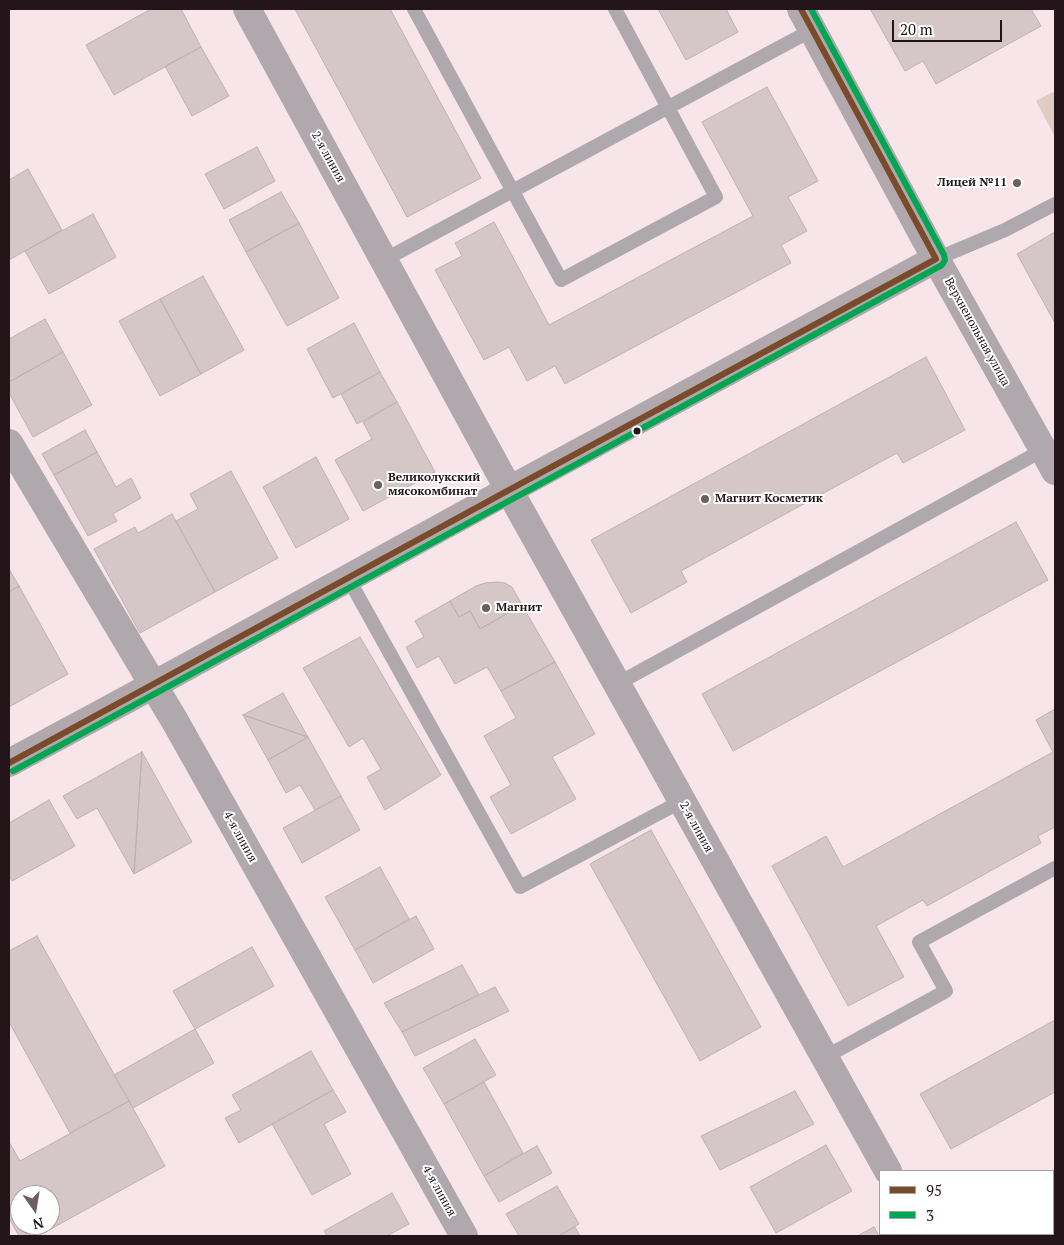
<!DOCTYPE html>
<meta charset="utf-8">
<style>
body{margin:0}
#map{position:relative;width:1064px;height:1245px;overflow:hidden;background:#f7e5ea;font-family:"PT Serif",serif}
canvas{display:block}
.frame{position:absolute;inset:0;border:10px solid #231519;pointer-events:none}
.legend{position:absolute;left:879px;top:1170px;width:175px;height:65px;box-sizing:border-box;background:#fff;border:1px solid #a7a1a3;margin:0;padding:6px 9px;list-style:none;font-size:15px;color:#231519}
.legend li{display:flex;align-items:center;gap:10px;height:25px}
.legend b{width:25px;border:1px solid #a7a1a3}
.north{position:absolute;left:10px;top:1185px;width:50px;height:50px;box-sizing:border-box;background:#fff;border:1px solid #a7a1a3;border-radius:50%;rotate:167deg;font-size:14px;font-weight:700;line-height:20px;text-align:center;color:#231519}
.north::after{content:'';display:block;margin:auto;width:18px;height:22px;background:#6d5e62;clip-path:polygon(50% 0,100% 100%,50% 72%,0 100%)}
.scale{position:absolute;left:892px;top:20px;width:110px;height:22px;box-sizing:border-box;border:2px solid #231519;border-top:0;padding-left:6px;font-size:15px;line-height:18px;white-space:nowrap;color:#231519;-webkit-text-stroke:4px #fff;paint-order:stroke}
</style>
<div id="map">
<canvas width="1064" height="1245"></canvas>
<div class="frame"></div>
<ul class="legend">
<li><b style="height:6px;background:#7a4b2a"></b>95</li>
<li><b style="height:6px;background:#00a651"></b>3</li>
</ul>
<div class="north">N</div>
<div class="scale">20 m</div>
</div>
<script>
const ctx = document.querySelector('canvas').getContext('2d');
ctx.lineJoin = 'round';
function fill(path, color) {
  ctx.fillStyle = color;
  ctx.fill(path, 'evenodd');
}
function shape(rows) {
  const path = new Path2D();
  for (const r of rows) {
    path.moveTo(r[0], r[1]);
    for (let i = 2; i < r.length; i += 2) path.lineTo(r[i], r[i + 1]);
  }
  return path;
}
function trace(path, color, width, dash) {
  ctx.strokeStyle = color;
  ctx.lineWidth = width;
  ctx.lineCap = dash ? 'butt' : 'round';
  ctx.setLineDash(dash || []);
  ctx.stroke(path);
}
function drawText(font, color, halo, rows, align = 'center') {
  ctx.font = font + ' "PT Serif",serif';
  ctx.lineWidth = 4;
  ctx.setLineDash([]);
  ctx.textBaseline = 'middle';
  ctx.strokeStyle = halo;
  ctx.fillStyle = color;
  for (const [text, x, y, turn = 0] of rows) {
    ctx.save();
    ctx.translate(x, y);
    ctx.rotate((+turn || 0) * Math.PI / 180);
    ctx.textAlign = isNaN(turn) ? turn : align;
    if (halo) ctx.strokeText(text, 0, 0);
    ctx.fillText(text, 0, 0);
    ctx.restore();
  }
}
const green = shape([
 [1055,91,1055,137,1036,101]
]);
const building = shape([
 [151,9,181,9,201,47,114,95,86,45,151,9],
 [295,9,390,9,481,178,407,217,295,9],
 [658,9,726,9,738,32,686,60,658,9],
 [870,9,1031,9,1041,26,936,84,923,61,905,71,870,9],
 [201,47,229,96,192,116,165,66,201,47],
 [767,87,818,181,788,197,807,231,781,245,791,263,565,384,555,366,527,381,509,347,484,360,435,270,462,256,455,243,494,222,549,325,753,216,702,122,767,87],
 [257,147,275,181,224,209,205,174,257,147],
 [28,169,62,230,9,260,9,180,28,169],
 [281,192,299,223,246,252,229,220,281,192],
 [93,214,116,257,49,294,25,251,93,214],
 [299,223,339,298,287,326,246,252,299,223],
 [1055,232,1055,323,1017,254,1055,232],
 [203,276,244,350,201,374,160,299,203,276],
 [160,299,201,374,160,396,119,321,160,299],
 [45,319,63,352,9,382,9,339,45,319],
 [354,323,380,372,333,398,307,349,354,323],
 [63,352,92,405,33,437,9,393,9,382,63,352],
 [926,357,965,430,903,463,897,453,681,571,687,582,631,613,591,540,926,357],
 [380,372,397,402,357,424,341,394,380,372],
 [397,402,435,472,363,511,335,460,372,439,363,422,397,402],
 [85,430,97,452,54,475,42,454,85,430],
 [97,452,116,487,131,478,141,498,113,514,117,521,88,536,54,475,97,452],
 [316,457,349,519,296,548,263,487,316,457],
 [231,471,278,558,215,592,176,521,198,509,190,494,231,471],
 [172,514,215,592,140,633,94,549,135,527,138,533,172,514],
 [1016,522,1048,580,733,751,702,694,1016,522],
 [9,569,19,586,9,592,9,569],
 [497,582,505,583,512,587,522,605,480,629,470,611,459,617,450,601,476,586,485,583,497,582],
 [19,586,68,674,9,707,9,592,19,586],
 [450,601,459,617,470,611,480,629,522,605,555,662,501,691,487,667,455,684,439,656,417,668,406,647,424,637,415,621,450,601],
 [360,637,441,775,385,810,367,777,381,769,363,738,349,747,303,668,360,637],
 [555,662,595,734,552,757,576,799,511,834,490,797,511,785,484,736,516,718,501,691,555,662],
 [283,693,308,737,243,715,283,693],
 [1055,709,1055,827,1038,836,1041,843,927,906,923,900,876,926,904,977,848,1006,772,866,826,836,843,867,1053,752,1036,720,1055,709],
 [243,715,308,737,268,760,243,715],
 [308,737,341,796,315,810,300,785,286,793,268,760,308,737],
 [142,752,192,842,134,874,142,752],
 [142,752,134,874,97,808,77,819,63,796,142,752],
 [341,796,360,830,302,863,283,828,341,796],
 [49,800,75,846,12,881,9,875,9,823,49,800],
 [651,830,761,1027,700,1061,590,864,651,830],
 [380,867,409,919,355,950,325,897,380,867],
 [416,916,434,949,373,983,355,950,416,916],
 [37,936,129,1101,70,1133,9,1022,9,951,37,936],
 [252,947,274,986,195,1029,173,991,252,947],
 [462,965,479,995,402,1032,384,1003,462,965],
 [495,987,509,1011,415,1056,402,1032,495,987],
 [1055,1020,1055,1092,951,1149,920,1094,1055,1020],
 [195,1029,214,1063,133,1108,114,1075,195,1029],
 [475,1039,496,1075,444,1104,423,1068,475,1039],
 [311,1051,333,1090,239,1143,225,1118,241,1110,232,1095,311,1051],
 [484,1082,523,1153,484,1176,444,1104,484,1082],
 [333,1090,346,1112,324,1124,351,1174,312,1195,272,1124,333,1090],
 [795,1091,814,1124,720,1170,701,1136,795,1091],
 [129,1101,165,1166,38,1236,19,1236,9,1218,9,1142,20,1161,129,1101],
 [20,1195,50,1195,50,1225,20,1225,20,1195],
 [826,1145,852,1191,776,1233,750,1187,826,1145],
 [537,1146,552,1173,499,1202,484,1176,537,1146],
 [557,1186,579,1224,558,1236,519,1236,506,1214,557,1186],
 [392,1193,409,1224,387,1236,327,1236,324,1231,392,1193],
 [575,1227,580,1236,558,1236,575,1227],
 [874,1227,879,1236,857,1236,874,1227],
 [1053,1230,1055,1234,1051,1236,973,1236,971,1234,1053,1234,1053,1230]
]);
const lane = shape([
 [414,9,561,280,716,197,615,9],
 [936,259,1005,230,1055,204],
 [384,260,812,30],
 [348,578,520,887,682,801],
 [617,684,1043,450],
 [825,1057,946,991,919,942,1055,868]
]);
const street = shape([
 [9,443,176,723,464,1236]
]);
const secondary = shape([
 [247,9,509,490,888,1171],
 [801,9,936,259,1055,471],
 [9,763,126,700,509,490,936,259],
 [925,1234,926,1236]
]);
const bus1 = shape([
 [9,763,509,490,936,259,801,9]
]);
const bus2 = shape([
 [13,771,942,265,945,260,944,255,811,9]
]);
const markers = [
 [1017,183,5,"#6d5e62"],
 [637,431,4.5,"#231519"],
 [378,485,5,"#6d5e62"],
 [705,499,5,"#6d5e62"],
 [486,608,5,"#6d5e62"]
];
const streetNames = [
 ["2-я линия",328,157,61],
 ["Верхненольная улица",977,332,61],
 ["2-я линия",696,827,61],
 ["4-я линия",240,837,61],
 ["4-я линия",439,1191,61]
];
const poiNames = [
 ["Лицей №11",1007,183,"right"],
 ["Великолукский",388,478],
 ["мясокомбинат",388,492],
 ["Магнит Косметик",715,499],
 ["Магнит",496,608]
];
fill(green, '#e0ccc3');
fill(building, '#d5c6c7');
trace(building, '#bfb1b1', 1);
trace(lane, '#afa9ad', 14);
trace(street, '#afa9ad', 28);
trace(secondary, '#b0a8ad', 28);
trace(bus1, '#7a4b2a', 6);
trace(bus2, '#00a651', 6);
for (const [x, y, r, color] of markers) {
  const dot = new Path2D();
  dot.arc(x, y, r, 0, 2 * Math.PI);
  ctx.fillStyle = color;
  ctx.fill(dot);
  trace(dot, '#fff', 2);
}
drawText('12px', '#231519', '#fff', streetNames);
drawText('bold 12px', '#231519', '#fff', poiNames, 'left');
</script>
